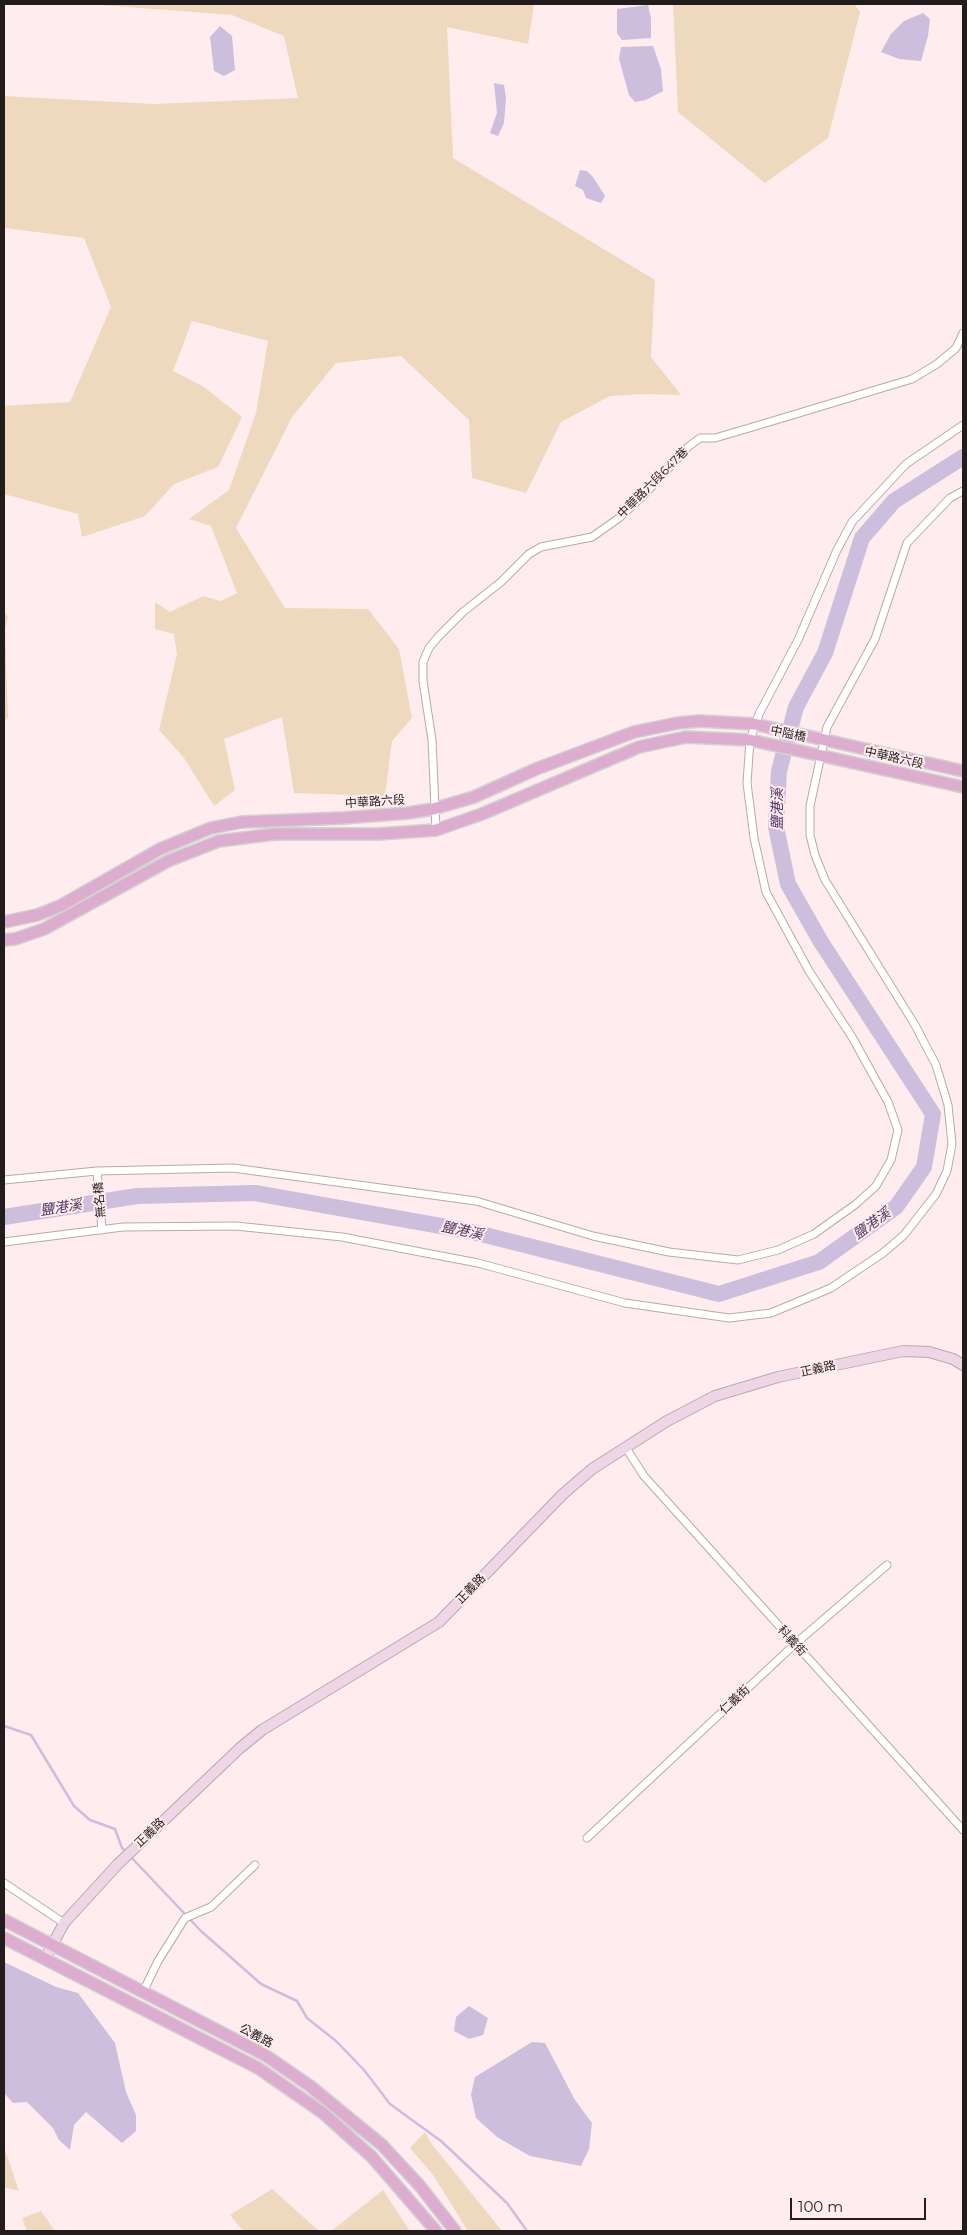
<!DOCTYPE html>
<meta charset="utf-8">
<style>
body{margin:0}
#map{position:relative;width:967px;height:2235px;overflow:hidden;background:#ffecee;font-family:Montserrat,sans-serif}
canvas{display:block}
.frame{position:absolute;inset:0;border:5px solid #221c1d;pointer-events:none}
.scale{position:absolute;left:790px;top:2198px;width:136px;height:22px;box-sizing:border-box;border:2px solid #221c1d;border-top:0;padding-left:6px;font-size:15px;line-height:18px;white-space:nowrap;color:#221c1d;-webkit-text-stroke:4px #ffecee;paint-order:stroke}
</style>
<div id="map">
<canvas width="967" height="2235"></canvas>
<div class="frame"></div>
<div class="scale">100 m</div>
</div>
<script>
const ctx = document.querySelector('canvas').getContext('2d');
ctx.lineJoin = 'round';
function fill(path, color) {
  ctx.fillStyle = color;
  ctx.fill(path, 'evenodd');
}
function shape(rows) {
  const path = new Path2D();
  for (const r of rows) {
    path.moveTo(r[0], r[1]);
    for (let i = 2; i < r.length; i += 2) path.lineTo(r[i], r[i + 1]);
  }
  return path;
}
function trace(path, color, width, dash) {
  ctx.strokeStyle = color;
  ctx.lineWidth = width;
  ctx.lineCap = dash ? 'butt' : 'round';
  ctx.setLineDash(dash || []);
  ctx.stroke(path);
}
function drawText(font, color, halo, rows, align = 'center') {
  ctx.font = font + ' Montserrat,"Noto Sans TC",sans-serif';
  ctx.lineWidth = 4;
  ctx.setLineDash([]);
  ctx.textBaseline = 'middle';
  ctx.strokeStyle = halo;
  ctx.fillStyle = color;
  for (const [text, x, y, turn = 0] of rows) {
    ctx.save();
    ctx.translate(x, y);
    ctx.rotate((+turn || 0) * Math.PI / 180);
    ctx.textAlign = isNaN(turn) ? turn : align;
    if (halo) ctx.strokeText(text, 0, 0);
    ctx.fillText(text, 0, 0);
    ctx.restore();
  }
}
const green = shape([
 [88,4,534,4,528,44,447,27,453,158,655,280,651,357,681,395,643,394,610,396,561,422,526,493,472,478,469,420,401,356,336,363,292,417,236,528,285,608,368,609,399,649,412,718,392,741,385,796,294,793,282,717,224,739,235,790,214,806,184,758,159,730,177,654,174,634,155,629,155,602,170,612,203,596,221,601,237,593,211,526,189,519,229,490,256,413,268,341,192,321,173,371,204,387,242,417,218,467,174,484,145,516,82,537,78,514,4,494,4,406,70,402,111,307,84,238,4,228,4,96,154,104,298,98,284,36,232,15],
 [673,4,854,4,860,12,828,138,765,183,678,112],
 [4,613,8,617,5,630,8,718,4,722],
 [425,2132,431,2143,502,2231,468,2231,433,2175,410,2148],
 [4,2147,19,2191,4,2187],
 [272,2189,319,2231,243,2231,230,2215],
 [383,2190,410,2231,331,2231],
 [41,2211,55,2231,27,2231,22,2218]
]);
const water = shape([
 [648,5,651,18,651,38,622,40,617,33,617,9],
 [923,13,930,19,928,36,921,61,899,59,881,52,891,34,904,21],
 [220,26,232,36,235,70,224,76,214,71,210,37],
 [653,46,661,69,663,91,646,100,635,102,629,95,619,59,621,47],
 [494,83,504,85,506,98,504,123,498,136,490,133,497,113],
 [580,170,587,171,593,177,605,196,601,203,586,198,583,190,575,186],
 [4,1962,56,1987,78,1993,115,2043,126,2092,136,2115,136,2131,122,2143,86,2112,74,2125,70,2150,59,2140,53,2128,27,2102,13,2103,4,2093],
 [469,2006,488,2018,483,2035,469,2039,454,2031,456,2017],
 [532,2042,545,2043,575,2100,592,2123,589,2149,581,2166,530,2156,497,2137,476,2118,471,2095,475,2077]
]);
const stream = shape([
 [4,1726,31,1735,74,1806,90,1820,115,1829,122,1848,126,1852],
 [130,1856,201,1931,261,1984,297,2001,307,2018,336,2041,364,2070,390,2104,441,2141,507,2203,527,2231]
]);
const river = shape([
 [4,1217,137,1196,255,1193,469,1231,719,1294,819,1262,896,1207,924,1167,933,1114,821,942,788,884,776,827,779,771,796,707,825,653,862,538,894,501,963,457]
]);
const street = shape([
 [436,830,432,740,423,681,423,662,429,648,438,637,463,612,501,582,529,554,541,547,592,537,619,518,645,494,688,447,700,438,715,438,756,426,912,379,937,364,956,348,963,333],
 [97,1171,102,1230],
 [4,1180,97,1171,233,1168,476,1201,593,1236,669,1252,738,1260,778,1250,814,1234,856,1204,876,1186,891,1160,898,1130,888,1102,852,1037,809,971,766,892,754,838,747,783,750,740,759,714,798,640,837,550,852,522,906,464,963,425],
 [4,1242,123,1227,236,1226,342,1237,478,1263,625,1303,729,1318,771,1313,831,1288,883,1253,904,1235,936,1194,947,1171,952,1144,948,1105,936,1065,915,1025,825,880,815,855,810,835,810,806,827,727,875,639,907,543,950,498,963,491],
 [626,1448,644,1476,963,1830],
 [587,1838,795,1644,887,1565],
 [4,1883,64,1923],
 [143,1992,158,1961,185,1918,211,1907,255,1865]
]);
const secondary = shape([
 [45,1959,64,1923,118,1864,240,1748,262,1730,439,1622,563,1494,592,1469,667,1421,715,1396,778,1377,903,1351,929,1352,953,1359,963,1365]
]);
const primary = shape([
 [4,922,37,915,60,906,160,849,211,828,242,822,343,818,408,813,433,809,474,797,536,769,634,732,678,723,699,721,754,724,963,771],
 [4,940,15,939,44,929,168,861,219,841,275,834,378,834,436,830,482,814,639,747,686,737,750,740,963,787],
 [4,1920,265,2055,310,2086,382,2145,420,2186,455,2231],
 [4,1938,258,2068,323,2113,372,2157,436,2231]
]);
const streetNames = [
 ["中華路六段647巷",653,483,-45],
 ["中隘橋",788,734,12],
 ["中華路六段",894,758,13],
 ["中華路六段",375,802,-4],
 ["無名橋",100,1200,-95],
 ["正義路",818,1369,-12],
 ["正義路",471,1589,-46],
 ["科義街",792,1641,48],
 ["仁義街",735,1700,-43],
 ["正義路",150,1833,-44],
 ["公義路",256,2036,28]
];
const waterNames = [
 ["鹽港溪",778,809,-90],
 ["鹽港溪",61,1208,-9],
 ["鹽港溪",872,1224,-36],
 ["鹽港溪",462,1231,12]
];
fill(green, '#eed9bf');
fill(water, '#ccbedc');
trace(stream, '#ccbedc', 2.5);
trace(river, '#ccbedc', 16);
trace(street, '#baa8aa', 9);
trace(secondary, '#baa8aa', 12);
trace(primary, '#d3d2d2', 14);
trace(street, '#fff', 7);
trace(secondary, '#eed6e7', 10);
trace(primary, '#ddadd0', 11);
drawText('12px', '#221c1d', '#ffecee', streetNames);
drawText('italic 14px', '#4c3660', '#ffecee', waterNames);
</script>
